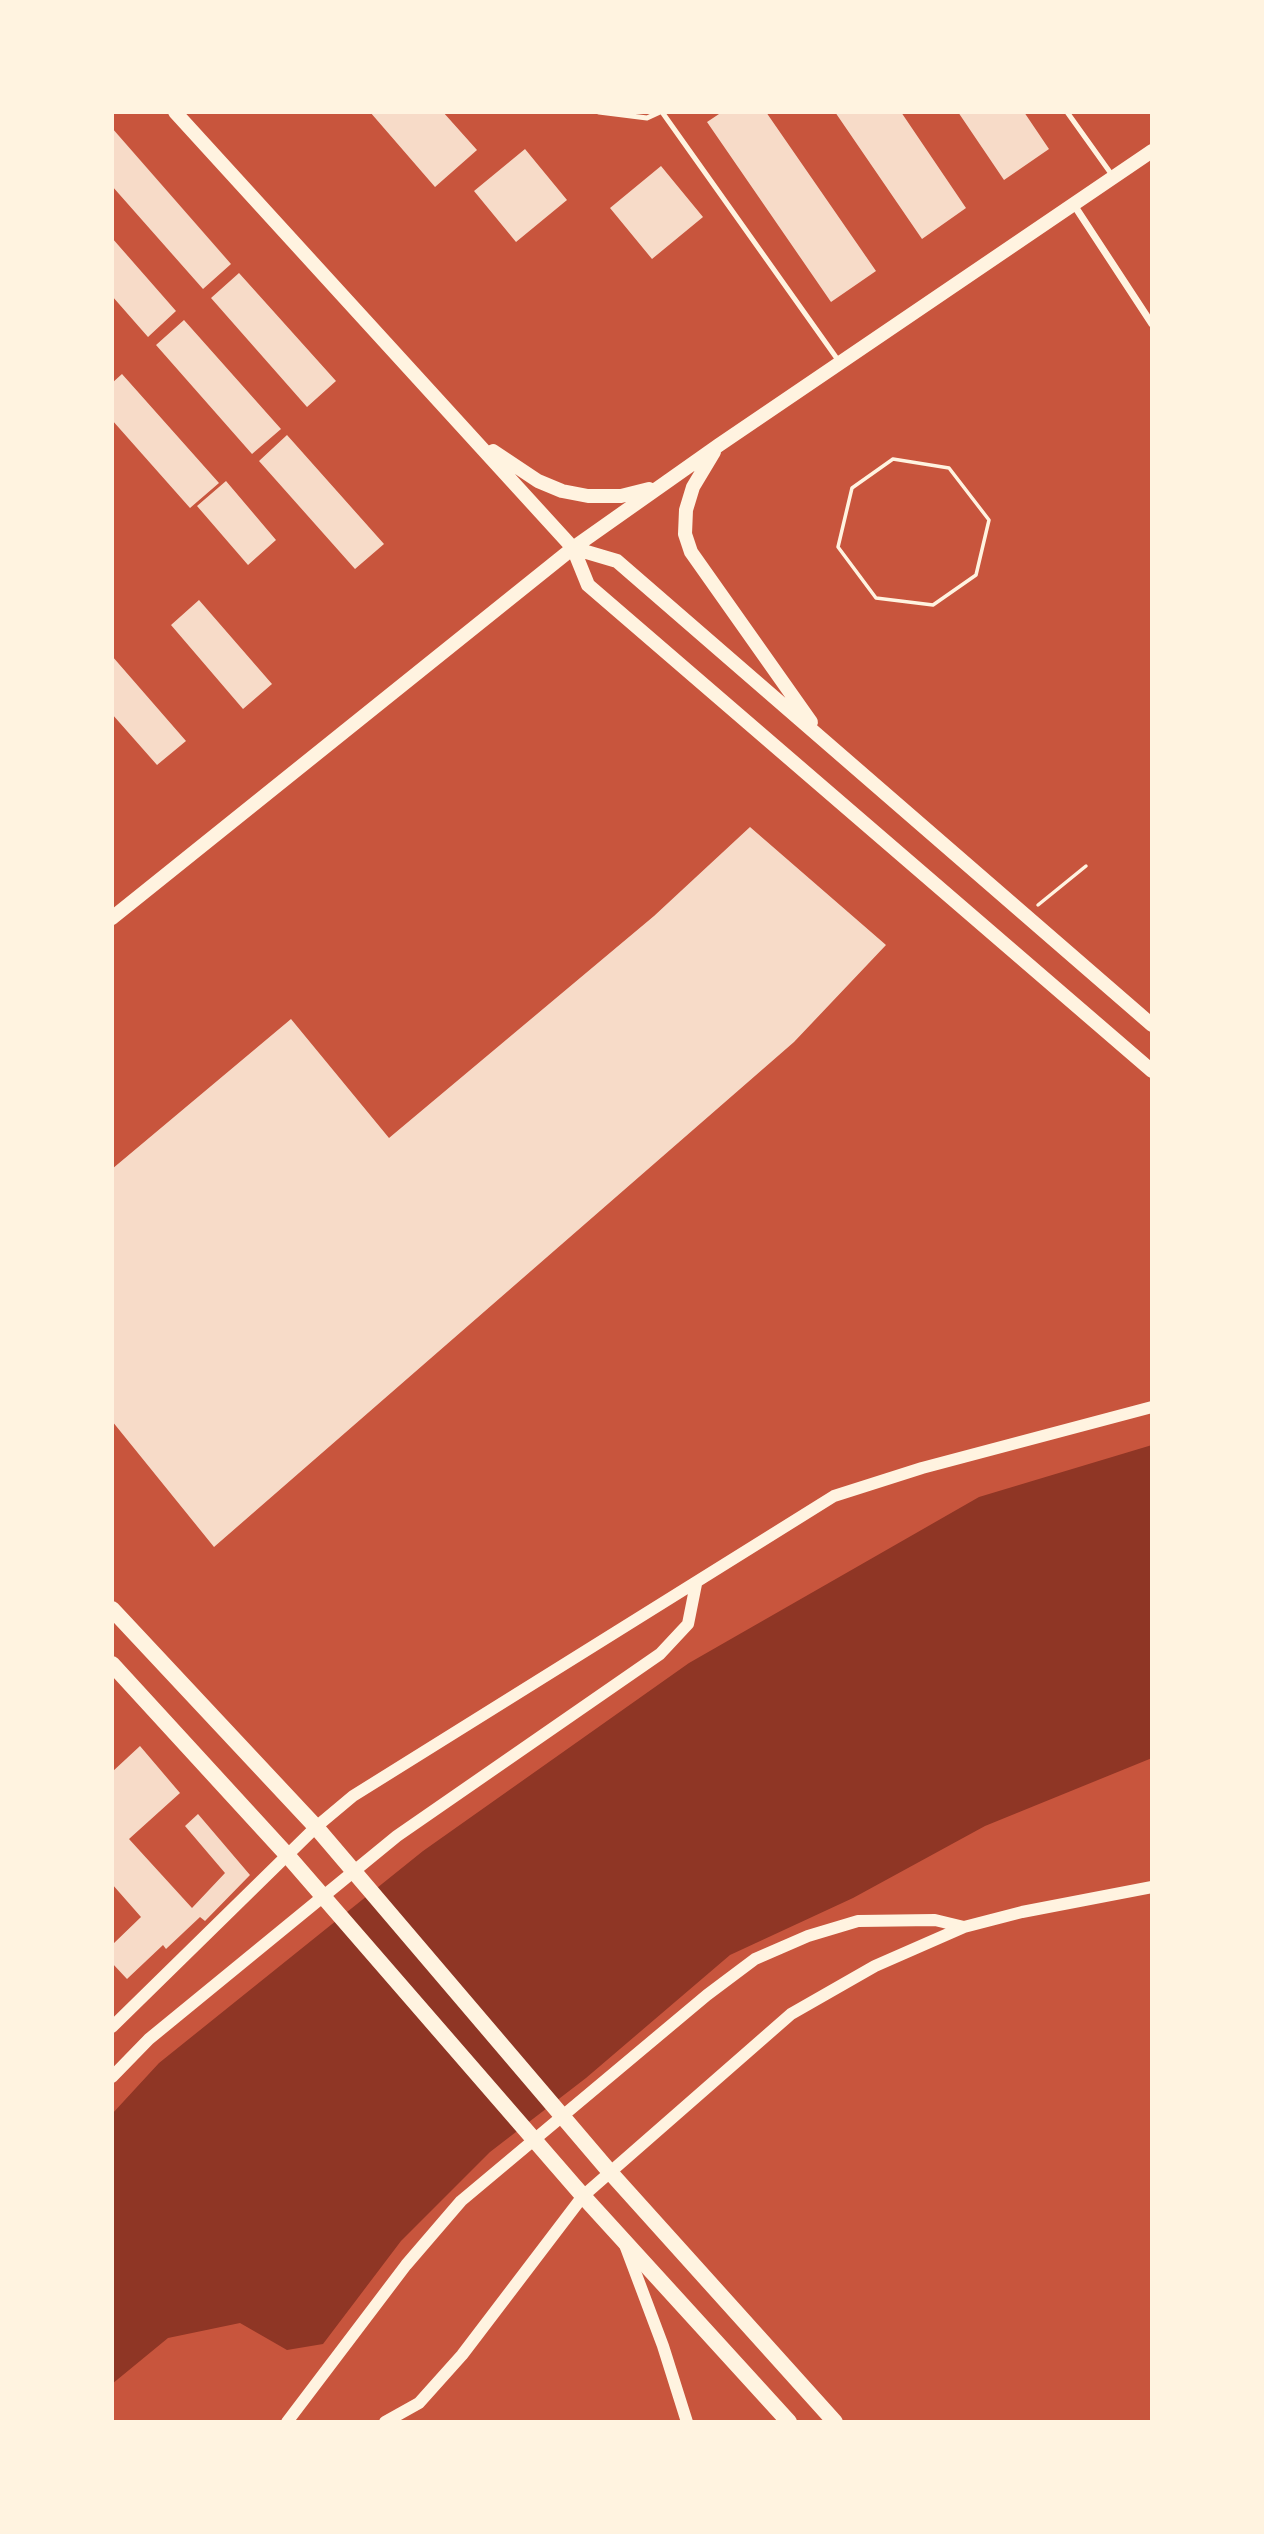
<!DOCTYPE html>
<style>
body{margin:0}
#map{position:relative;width:1264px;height:2534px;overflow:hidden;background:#c8553d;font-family:"Source Sans 3",sans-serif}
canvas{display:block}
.frame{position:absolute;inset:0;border:114px solid #fff3e0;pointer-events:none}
</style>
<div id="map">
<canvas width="1264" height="2534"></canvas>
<div class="frame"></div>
</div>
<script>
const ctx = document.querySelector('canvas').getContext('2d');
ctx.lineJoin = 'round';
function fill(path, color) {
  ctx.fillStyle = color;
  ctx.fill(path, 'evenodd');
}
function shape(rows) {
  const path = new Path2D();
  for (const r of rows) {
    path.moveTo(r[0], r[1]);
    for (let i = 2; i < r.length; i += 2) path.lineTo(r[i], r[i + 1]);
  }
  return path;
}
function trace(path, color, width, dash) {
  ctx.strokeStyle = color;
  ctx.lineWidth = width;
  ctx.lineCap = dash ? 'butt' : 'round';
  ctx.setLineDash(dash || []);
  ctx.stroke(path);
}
const water = shape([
 [1152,1445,1152,1758,985,1826,853,1898,730,1955,586,2078,490,2152,401,2241,323,2344,287,2350,240,2323,168,2338,112,2384,112,2114,159,2063,423,1851,689,1663,979,1497]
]);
const building = shape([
 [370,112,443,112,477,150,435,187],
 [722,112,766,112,876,271,831,302,707,122],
 [835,112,901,112,966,208,922,239],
 [958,112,1024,112,1049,149,1004,180],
 [112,128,231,264,203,289,112,186],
 [525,149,567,200,516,242,474,191],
 [661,166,703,217,652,259,610,208],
 [112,238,176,311,148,337,112,296],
 [239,273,336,381,307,407,211,298],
 [184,320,281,429,252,454,156,345],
 [122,374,219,483,190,508,112,420,112,383],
 [287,435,384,544,355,569,259,461],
 [226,481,276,540,248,565,197,506],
 [199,600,272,684,243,709,171,625],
 [112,656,186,741,157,765,112,714],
 [750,827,886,945,794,1042,214,1547,112,1421,112,1169,291,1019,389,1138,654,916],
 [140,1746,180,1793,129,1839,192,1908,225,1873,185,1826,198,1814,250,1875,205,1921,200,1917,166,1949,163,1945,127,1979,112,1963,112,1945,141,1917,112,1884,112,1772]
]);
const path = shape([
 [893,459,949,468,989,520,976,575,933,605,876,598,838,547,852,488,893,459],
 [1038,905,1086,866]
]);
const service = shape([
 [599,112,647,118,660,112],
 [662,112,838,360],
 [1067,112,1112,175]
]);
const minor = shape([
 [1074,205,1152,324]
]);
const tertiary = shape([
 [112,2027,316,1827,353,1796,834,1496,922,1468,1152,1407],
 [112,2077,149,2039,397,1836,660,1654,688,1624,696,1584],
 [625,2245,663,2346,687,2422],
 [287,2422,406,2265,461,2201,707,1995,755,1959,808,1936,858,1921,935,1920,964,1927],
 [385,2422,419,2403,462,2355,583,2196,791,2014,875,1966,964,1927,1022,1912,1152,1887]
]);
const secondary = shape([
 [175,112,573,548,588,585,1152,1071],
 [493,451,538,481,562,491,588,496,621,496,649,489],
 [714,452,693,487,686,510,685,534,691,552,811,722],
 [573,548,617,561,1152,1025],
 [112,918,573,548,719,445,1152,151]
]);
const primary = shape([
 [112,1609,316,1827,609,2171,835,2422],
 [112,1664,288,1856,583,2196,789,2422]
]);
fill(water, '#8f3625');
fill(building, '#f7dbc8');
trace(path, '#fff3e0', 3.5);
trace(service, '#fff3e0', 5);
trace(minor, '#fff3e0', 7);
trace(tertiary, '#fff3e0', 12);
trace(secondary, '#fff3e0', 14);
trace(primary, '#fff3e0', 16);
</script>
